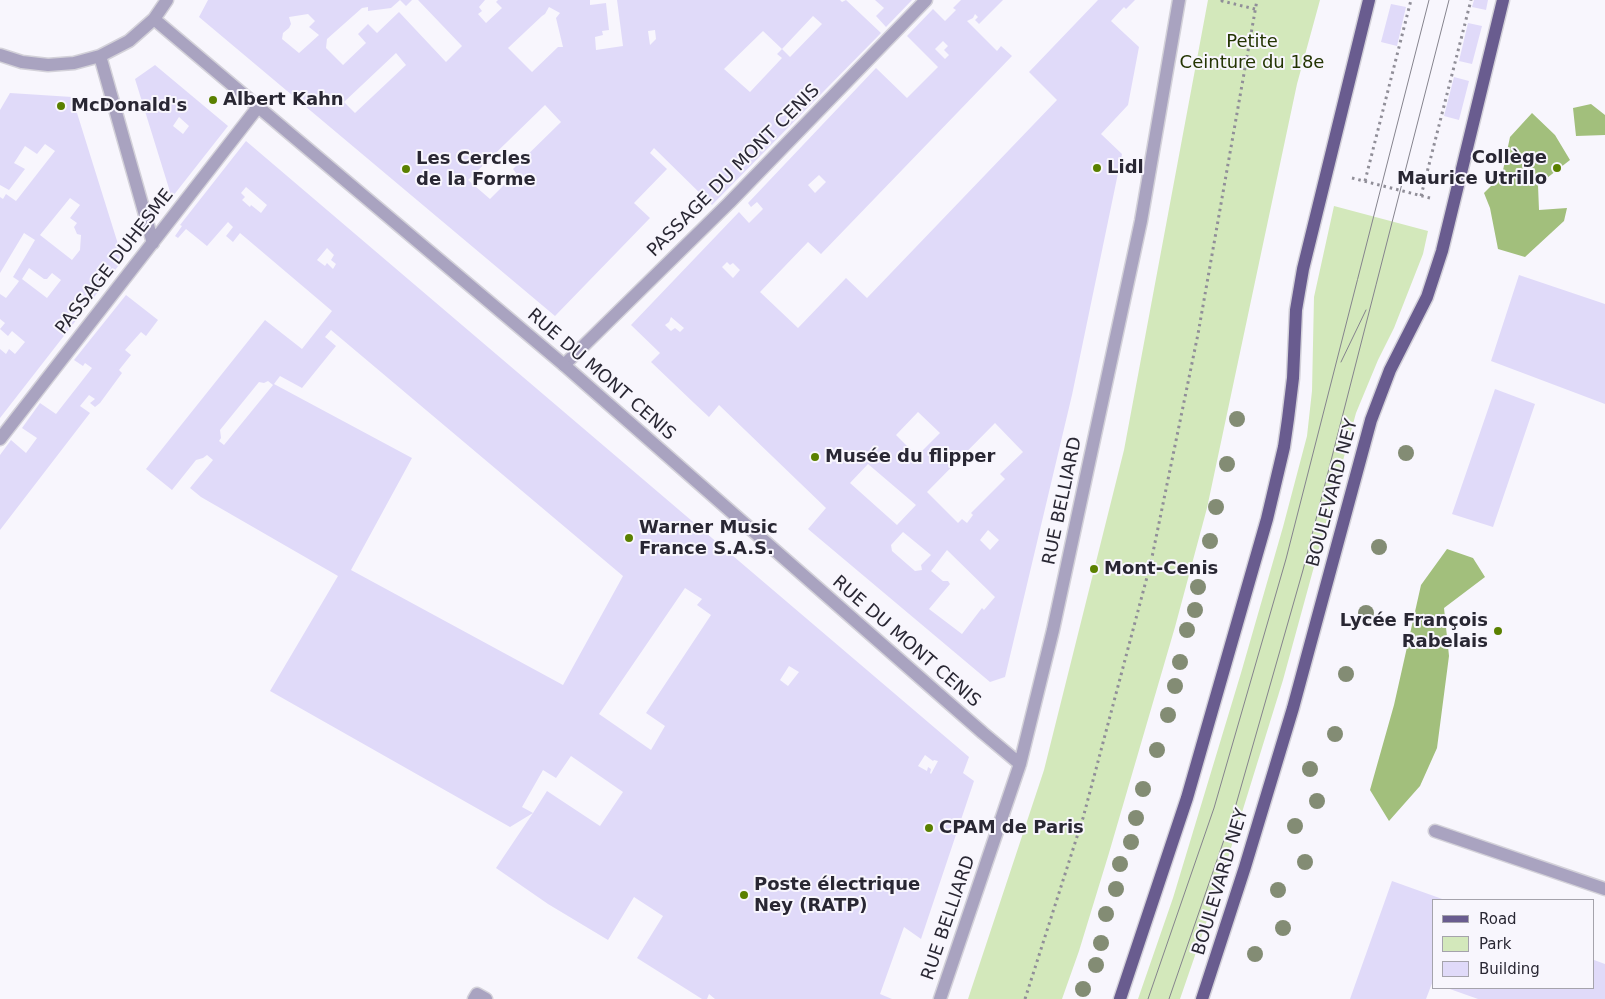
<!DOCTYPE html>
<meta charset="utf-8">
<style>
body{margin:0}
#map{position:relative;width:1605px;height:999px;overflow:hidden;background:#f8f6fd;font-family:"DejaVu Sans",sans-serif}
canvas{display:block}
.legend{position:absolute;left:1432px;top:899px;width:162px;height:90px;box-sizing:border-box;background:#f8f6fd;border:1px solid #a5a3ac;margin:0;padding:6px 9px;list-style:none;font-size:15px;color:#292733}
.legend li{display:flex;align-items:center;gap:10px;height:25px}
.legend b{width:25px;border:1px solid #a5a3ac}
</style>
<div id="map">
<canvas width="1605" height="999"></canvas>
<ul class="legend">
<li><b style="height:6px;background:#695c8f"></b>Road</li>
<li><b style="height:14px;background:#d3e8bb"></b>Park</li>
<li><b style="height:14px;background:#e0daf9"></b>Building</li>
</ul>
</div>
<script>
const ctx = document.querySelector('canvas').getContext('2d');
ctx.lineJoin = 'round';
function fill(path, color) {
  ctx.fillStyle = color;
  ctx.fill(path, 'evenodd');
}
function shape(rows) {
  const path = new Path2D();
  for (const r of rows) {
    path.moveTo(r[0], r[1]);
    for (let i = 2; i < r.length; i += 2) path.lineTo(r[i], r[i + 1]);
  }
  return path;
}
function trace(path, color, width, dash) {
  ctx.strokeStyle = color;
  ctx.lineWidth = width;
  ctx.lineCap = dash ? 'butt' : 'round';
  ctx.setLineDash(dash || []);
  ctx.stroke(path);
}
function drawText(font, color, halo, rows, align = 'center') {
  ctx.font = font + ' "DejaVu Sans",sans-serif';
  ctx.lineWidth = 4;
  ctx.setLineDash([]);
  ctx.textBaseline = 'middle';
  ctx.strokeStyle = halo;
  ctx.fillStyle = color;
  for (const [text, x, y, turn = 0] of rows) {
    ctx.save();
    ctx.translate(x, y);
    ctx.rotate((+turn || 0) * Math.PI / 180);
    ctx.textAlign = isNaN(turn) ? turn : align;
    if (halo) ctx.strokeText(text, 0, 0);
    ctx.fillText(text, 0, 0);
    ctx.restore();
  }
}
const green = shape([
 [1208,0,1320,0,1297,84,1207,508,1175,627,1109,853,1079,951,1062,999,968,999,1044,770,1124,450],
 [1334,206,1428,231,1423,254,1394,328,1378,360,1356,413,1283,680,1222,877,1180,999,1138,999,1173,898,1241,673,1283,527,1302,455,1307,436,1312,391,1314,297]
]);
const forest = shape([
 [1591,104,1605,115,1605,135,1576,136,1573,108],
 [1532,113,1555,135,1570,160,1538,185,1539,210,1567,208,1564,221,1525,257,1498,249,1490,208,1484,193,1502,175,1510,137],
 [1447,549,1473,558,1485,577,1444,608,1449,656,1437,748,1420,786,1389,821,1370,790,1394,705,1421,585]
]);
const building = shape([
 [208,0,400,0,391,8,368,11,368,7,362,8,327,39,326,48,343,65,366,43,358,34,368,24,377,33,399,12,446,62,462,46,418,0,485,0,479,7,482,11,478,14,486,23,502,8,496,2,498,0,590,0,590,5,606,3,609,30,602,31,603,35,595,37,596,50,623,46,617,0,840,0,842,2,846,0,881,33,712,205,654,148,650,153,667,169,634,203,650,218,555,316,199,17],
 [549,7,560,13,556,18,563,47,558,47,532,72,508,48,542,16,545,14],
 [308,14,315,21,309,27,319,35,299,53,282,39,283,33,289,28,291,24,289,17],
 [813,16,822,24,790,57,782,49],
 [655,30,656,39,650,45,648,31],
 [763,31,782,49,777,54,782,58,750,92,724,69],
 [396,53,406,65,355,113,344,102],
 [545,105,561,122,513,169,516,173,490,199,468,180],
 [400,0,412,0,406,6],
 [875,0,912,0,886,27,876,16,884,8],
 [961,0,1003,0,979,24,975,20,978,17,975,14,973,18,967,21,997,51,1001,46,1012,56,821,254,808,242,760,292,798,328,846,278,867,298,1057,100,1029,72,1098,0,1135,0,1126,9,1124,7,1111,21,1139,47,1128,105,1101,134,1122,154,1072,395,1005,677,990,682,808,529,826,508,719,405,709,417,694,403,651,362,660,353,631,325,739,212,749,223,763,209,757,202,751,207,748,203,876,68,907,98,938,67,907,36,933,9,945,21,956,10,953,8],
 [943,41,948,46,944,50,949,55,945,59,935,49],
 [819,175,826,182,815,193,808,185],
 [727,262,730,265,733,263,740,270,733,278,722,267],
 [671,317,684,328,680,332,675,328,671,331,665,325,669,322],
 [918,412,940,433,917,456,896,435],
 [995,423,1023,452,1000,474,1005,479,971,513,973,515,967,523,962,519,958,523,927,492],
 [868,464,916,505,897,525,850,483],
 [988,530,999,540,990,550,980,540],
 [903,532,931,555,921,565,922,570,915,571,892,551,891,545],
 [947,550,995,597,984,610,982,608,962,634,929,609,950,584,948,581,943,581,931,571],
 [1474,0,1488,0,1486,10,1472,7],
 [1391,4,1406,7,1397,46,1381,42],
 [1468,23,1482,26,1472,64,1459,61],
 [155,65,228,126,173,196,171,195,135,79],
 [179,117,189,126,183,134,173,126],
 [1454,77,1469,81,1459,120,1444,116],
 [10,93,72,97,123,260,0,418,0,349,6,354,9,349,15,354,25,342,12,331,8,336,0,329,5,323,0,319,0,294,6,298,17,284,19,281,13,277,35,240,24,233,0,273,0,197,3,199,6,194,16,201,55,151,45,144,37,154,25,146,14,163,25,169,9,190,0,185,0,110],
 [70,198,80,205,70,218,77,223,74,227,77,234,81,235,80,250,72,260,40,235],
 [29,268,44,279,47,279,52,273,61,280,47,298,22,279],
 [246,141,969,757,963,773,974,781,921,939,904,927,880,994,892,999,715,999,709,994,707,999,702,999,637,958,663,916,634,897,608,940,548,904,496,868,533,813,510,827,270,691,338,576,201,497,190,488,213,460,207,455,203,458,196,460,172,490,146,469,265,320,302,349,332,311,240,233,233,242,226,236,233,227,228,222,207,246,186,229,178,238,175,236,182,226,180,225],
 [246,187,267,205,261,213,251,205,250,207,242,200,245,197,241,193],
 [327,248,334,255,331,260,336,264,333,269,327,263,325,266,317,260],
 [331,330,623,576,563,685,351,570,412,458,274,384,280,376,302,388,336,346,325,337],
 [268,381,273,385,224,445,219,441,221,438,220,430,259,382,264,383],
 [685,588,702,599,697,605,711,615,646,713,665,726,651,750,599,714],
 [789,666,799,672,788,686,780,680],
 [925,755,933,761,934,760,938,761,931,774,930,773,931,769,928,767,927,771,918,766],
 [571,756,623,792,600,826,547,791,533,813,522,807,543,770,556,778],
 [1519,275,1605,304,1605,404,1491,361],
 [126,295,158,320,146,336,141,332,125,350,131,355,119,370,122,373,100,403,95,407,90,403,95,399,89,395,80,406,90,413,0,530,0,455,11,440,26,453,37,438,22,428,40,403,56,414,92,368,85,363,83,366,74,360],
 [1495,389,1535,404,1493,527,1452,514],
 [1392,881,1445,900,1434,900,1434,978,1426,999,1350,999],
 [1594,960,1605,964,1605,999,1478,999,1447,988,1594,988]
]);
const path = shape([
 [1222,0,1222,1,1255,9],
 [1352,178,1430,198],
 [1365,181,1411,0],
 [1421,196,1471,0],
 [1025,999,1083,818,1151,562,1198,334,1257,0]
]);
const lane = shape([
 [564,365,729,203,926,0],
 [1435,831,1605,889],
 [474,999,477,994,486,999]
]);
const street = shape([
 [154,19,564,365,983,733,1020,764],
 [0,55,22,62,48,65,74,63,100,56,129,41,154,19,167,0],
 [100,56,153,243],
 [0,439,258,107],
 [940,999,1020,764,1053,630,1141,221,1179,0]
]);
const primary = shape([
 [1120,999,1187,798,1267,519,1284,447,1288,419,1293,378,1296,310,1303,269,1369,0],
 [1202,999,1245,867,1293,708,1371,420,1390,370,1427,297,1442,251,1503,0]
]);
const tram = shape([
 [1341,362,1366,310],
 [1148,999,1214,808,1286,559,1429,0],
 [1169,999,1235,808,1303,570,1449,0]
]);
const trees = [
 [1237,419],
 [1406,453],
 [1227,464],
 [1216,507],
 [1210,541],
 [1379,547],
 [1198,587],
 [1195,610],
 [1366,613],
 [1187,630],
 [1180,662],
 [1346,674],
 [1175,686],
 [1168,715],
 [1335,734],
 [1157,750],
 [1310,769],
 [1143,789],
 [1317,801],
 [1136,818],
 [1295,826],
 [1131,842],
 [1305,862],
 [1120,864],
 [1116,889],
 [1278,890],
 [1106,914],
 [1283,928],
 [1101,943],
 [1255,954],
 [1096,965],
 [1083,989]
];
const markers = [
 [213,100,5,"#5a8000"],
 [61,106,5,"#5a8000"],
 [1097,168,5,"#5a8000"],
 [1557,168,5,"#5a8000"],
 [406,169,5,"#5a8000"],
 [815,457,5,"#5a8000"],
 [629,538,5,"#5a8000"],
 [1094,569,5,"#5a8000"],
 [1498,631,5,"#5a8000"],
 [929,828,5,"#5a8000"],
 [744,895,5,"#5a8000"]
];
const parkNames = [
 ["Petite",1252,42],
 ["Ceinture du 18e",1252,63]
];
const poiNames = [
 ["Albert Kahn",223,100],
 ["McDonald's",71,106],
 ["Collège",1547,158,"right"],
 ["Maurice Utrillo",1547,179,"right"],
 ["Les Cercles",416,159],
 ["de la Forme",416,180],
 ["Lidl",1107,168],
 ["Musée du flipper",825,457],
 ["Warner Music",639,528],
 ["France S.A.S.",639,549],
 ["Mont-Cenis",1104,569],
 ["Lycée François",1488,621,"right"],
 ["Rabelais",1488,642,"right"],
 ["CPAM de Paris",939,828],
 ["Poste électrique",754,885],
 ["Ney (RATP)",754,906]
];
const streetNames = [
 ["PASSAGE DU MONT CENIS",734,171,-45],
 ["PASSAGE DUHESME",115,262,-52],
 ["RUE DU MONT CENIS",601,375,41],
 ["BOULEVARD NEY",1333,493,-75],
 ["RUE BELLIARD",1063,501,-78],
 ["RUE DU MONT CENIS",906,642,41],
 ["BOULEVARD NEY",1221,882,-73],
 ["RUE BELLIARD",949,918,-71]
];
fill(green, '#d3e8bb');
fill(forest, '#a2bf7c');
fill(building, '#e0daf9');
trace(lane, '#d3d1d9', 15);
trace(street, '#d3d1d9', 15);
trace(primary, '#d3d1d9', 15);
trace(path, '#908e98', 3, [2.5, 4]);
trace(lane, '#a9a3c0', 12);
trace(street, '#a9a3c0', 12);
trace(primary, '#695c8f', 12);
trace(tram, '#85838d', 1);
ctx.fillStyle = '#838c74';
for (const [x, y] of trees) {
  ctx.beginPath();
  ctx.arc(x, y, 8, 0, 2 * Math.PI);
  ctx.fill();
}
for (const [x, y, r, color] of markers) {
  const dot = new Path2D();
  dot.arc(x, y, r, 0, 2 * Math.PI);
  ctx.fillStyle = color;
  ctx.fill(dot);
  trace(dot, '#f8f6fd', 2);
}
drawText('18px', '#243503', '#f8f6fd', parkNames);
drawText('bold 18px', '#292733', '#f8f6fd', poiNames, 'left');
drawText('18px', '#292733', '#f8f6fd', streetNames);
</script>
